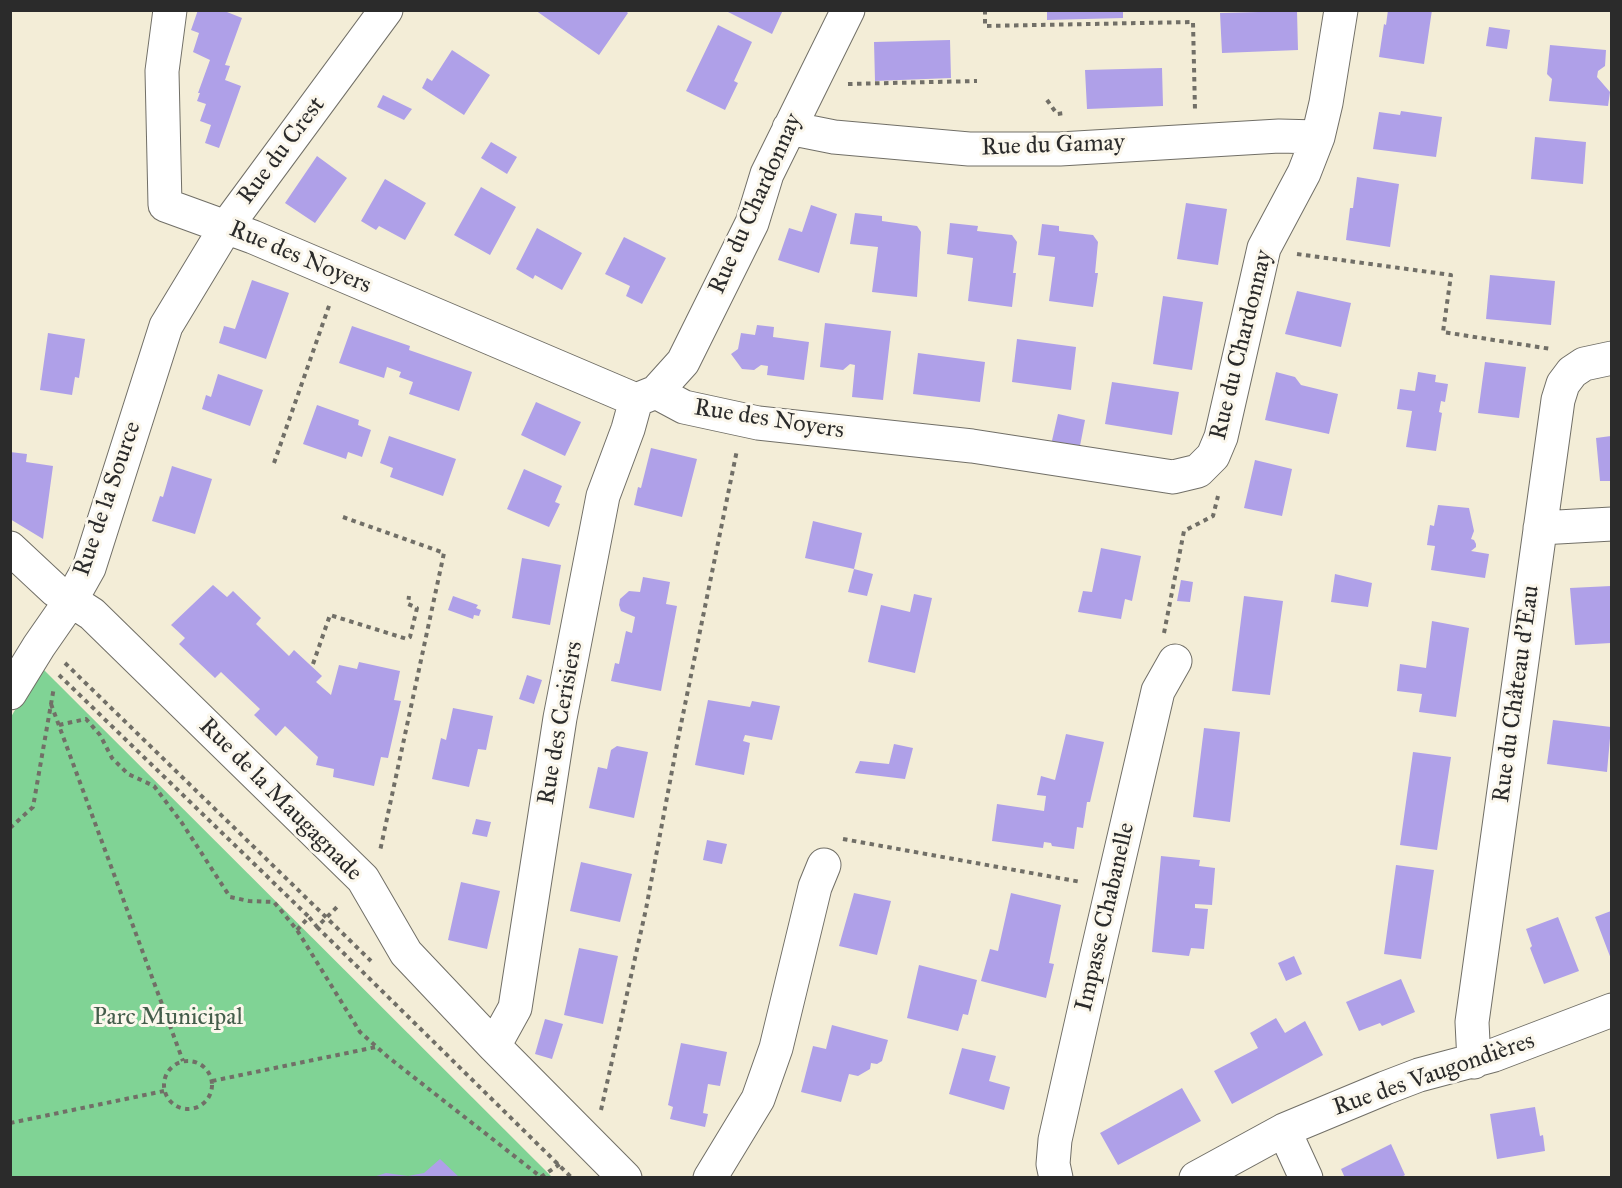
<!DOCTYPE html>
<meta charset="utf-8">
<style>
body{margin:0}
#map{position:relative;width:1622px;height:1188px;overflow:hidden;background:#f3edd7;font-family:"IM FELL Great Primer",serif}
canvas{display:block}
.frame{position:absolute;inset:0;border:12px solid #2b2b2b;pointer-events:none}
</style>
<div id="map">
<canvas width="1622" height="1188"></canvas>
<div class="frame"></div>
</div>
<script>
const ctx = document.querySelector('canvas').getContext('2d');
ctx.lineJoin = 'round';
function fill(path, color) {
  ctx.fillStyle = color;
  ctx.fill(path, 'evenodd');
}
function shape(rows) {
  const path = new Path2D();
  for (const r of rows) {
    if (r.length === 3) {
      path.moveTo(r[0] + r[2], r[1]);
      path.arc(r[0], r[1], r[2], 0, 2 * Math.PI);
      continue;
    }
    path.moveTo(r[0], r[1]);
    for (let i = 2; i < r.length; i += 2) path.lineTo(r[i], r[i + 1]);
  }
  return path;
}
function trace(path, color, width, dash) {
  ctx.strokeStyle = color;
  ctx.lineWidth = width;
  ctx.lineCap = dash ? 'butt' : 'round';
  ctx.setLineDash(dash || []);
  ctx.stroke(path);
}
function drawText(font, color, halo, rows, align = 'center') {
  ctx.font = font + ' "IM FELL Great Primer",serif';
  ctx.lineWidth = 6;
  ctx.setLineDash([]);
  ctx.textBaseline = 'middle';
  ctx.strokeStyle = halo;
  ctx.fillStyle = color;
  for (const [text, x, y, turn = 0] of rows) {
    ctx.save();
    ctx.translate(x, y);
    ctx.rotate((+turn || 0) * Math.PI / 180);
    ctx.textAlign = isNaN(turn) ? turn : align;
    if (halo) ctx.strokeText(text, 0, 0);
    ctx.fillText(text, 0, 0);
    ctx.restore();
  }
}
const green = shape([
 [40,666,552,1177,11,1178,11,717]
]);
const building = shape([
 [198,10,222,10,242,18,225,65,230,66,225,80,241,86,219,148,205,143,211,125,200,121,206,104,197,101,200,93,198,93,210,60,193,52,199,33,191,30],
 [535,10,625,10,628,13,599,55],
 [724,10,783,10,772,34],
 [1047,10,1123,10,1123,18,1047,20],
 [1388,10,1432,10,1424,64,1379,57,1384,24,1386,25],
 [1297,11,1298,50,1222,53,1220,13],
 [718,25,752,42,734,81,738,83,725,110,686,91],
 [1489,27,1510,30,1507,49,1486,46],
 [950,40,951,78,875,81,874,42],
 [1550,45,1606,50,1605,66,1598,71,1597,77,1610,92,1608,106,1549,101,1552,79,1547,74],
 [452,50,490,75,464,115,422,88,427,78,432,81],
 [1162,68,1163,106,1087,109,1085,70],
 [383,95,412,109,404,120,377,107],
 [1401,111,1442,117,1436,157,1373,149,1379,112,1400,115],
 [1535,137,1586,142,1583,184,1531,179],
 [491,142,517,157,507,174,481,158],
 [317,156,347,178,315,223,285,203],
 [1357,177,1399,184,1390,247,1346,240,1350,208,1353,208],
 [385,179,426,203,405,240,379,226,376,230,361,221],
 [481,187,516,207,490,255,454,235],
 [1186,203,1227,209,1218,265,1177,259],
 [811,205,837,214,819,273,778,260,789,228,802,232],
 [855,213,882,216,882,221,917,226,921,232,917,297,872,292,878,247,850,244],
 [950,223,978,226,977,231,1012,235,1017,242,1013,273,1016,273,1012,307,968,301,973,258,947,254],
 [1042,224,1059,226,1059,231,1093,235,1098,242,1095,273,1098,273,1093,307,1049,301,1055,257,1038,255],
 [537,228,582,253,562,290,535,275,533,279,516,269],
 [624,237,666,258,642,304,626,296,630,286,605,274],
 [1490,275,1555,281,1551,325,1486,319],
 [252,280,289,293,266,359,219,343,224,326,235,329],
 [1297,291,1351,303,1341,347,1285,334],
 [1163,296,1203,302,1192,370,1153,364],
 [825,323,891,331,883,400,852,397,855,365,850,364,843,370,820,367],
 [757,325,774,327,773,337,809,342,804,380,767,375,768,366,761,365,754,370,742,369,731,354,738,349,741,333,755,335],
 [352,326,410,346,409,350,472,372,459,411,409,394,413,382,399,377,401,372,387,367,384,378,339,363],
 [48,333,85,339,79,378,75,377,72,395,40,390],
 [1017,339,1076,347,1071,390,1012,382],
 [918,353,985,362,980,402,913,394],
 [1485,362,1526,367,1519,418,1478,413],
 [1276,372,1295,377,1301,385,1338,394,1329,434,1265,420],
 [1418,372,1436,375,1435,382,1448,384,1445,402,1441,401,1439,412,1442,413,1436,451,1406,447,1412,411,1397,409,1400,389,1415,391],
 [218,374,263,390,250,426,202,409,206,395,211,397],
 [1112,382,1179,392,1172,435,1105,424],
 [536,402,581,422,565,456,521,435],
 [317,405,359,420,358,425,371,430,362,457,348,452,346,459,303,444],
 [1058,414,1085,420,1079,451,1051,445],
 [389,436,456,459,443,496,390,477,393,468,380,463],
 [1611,436,1611,481,1600,481,1596,438],
 [651,448,697,459,682,517,634,505,638,487,641,488],
 [10,452,27,454,26,462,53,466,43,539,10,519],
 [1255,460,1292,469,1282,516,1244,508],
 [172,466,212,479,195,534,152,521,160,496,163,497],
 [524,469,562,486,555,502,560,504,549,527,507,509],
 [1438,505,1469,508,1474,531,1471,539,1474,540,1476,544,1476,547,1471,551,1489,554,1485,578,1431,570,1435,546,1427,545,1430,525,1434,526],
 [813,521,862,533,854,569,873,574,867,596,848,592,854,569,805,558],
 [1101,548,1141,556,1132,601,1125,599,1121,619,1078,612,1083,591,1092,592],
 [522,558,561,565,550,625,512,618],
 [1335,574,1372,583,1368,607,1331,602],
 [643,577,670,582,666,604,677,606,661,691,611,681,615,663,619,664,626,631,632,633,635,617,621,611,619,605,620,599,629,591,640,592],
 [1181,580,1193,582,1190,602,1177,601],
 [213,585,227,597,233,591,261,618,256,624,289,656,294,650,322,676,316,682,331,695,339,665,357,669,359,662,400,671,394,700,401,701,388,758,381,757,374,786,333,777,334,769,316,765,318,757,285,726,276,736,254,715,260,709,221,672,215,678,179,644,185,638,171,625],
 [1611,586,1611,643,1575,645,1570,588],
 [914,594,932,598,915,673,868,662,881,605,910,612],
 [453,596,478,605,476,608,481,610,479,616,474,615,473,619,448,610],
 [1244,596,1283,601,1270,695,1232,691],
 [1432,621,1469,628,1456,717,1419,712,1422,694,1397,691,1400,664,1426,668],
 [527,675,542,680,534,704,519,699],
 [708,700,750,707,752,701,780,706,772,740,745,735,743,741,750,743,744,775,695,765],
 [453,708,493,716,486,750,478,749,469,787,432,779,441,738,446,740],
 [1553,720,1611,727,1607,772,1547,764],
 [1204,728,1240,732,1230,822,1193,817],
 [1066,734,1104,742,1090,802,1087,802,1083,828,1077,827,1074,849,1052,846,1051,843,1044,842,1043,848,992,841,997,804,1044,811,1046,796,1037,795,1041,776,1055,780],
 [894,744,913,748,905,779,855,773,860,761,889,764],
 [617,746,648,752,634,818,589,808,598,767,607,769,611,750],
 [1413,752,1451,757,1437,850,1400,845],
 [476,819,491,822,487,837,472,834],
 [707,840,727,844,722,864,703,860],
 [1161,856,1200,860,1199,866,1215,868,1212,905,1195,904,1195,908,1208,909,1204,949,1191,948,1189,956,1152,952],
 [581,862,632,874,620,922,570,911],
 [1396,865,1434,870,1421,959,1384,954],
 [461,882,500,891,487,949,448,940],
 [854,893,891,901,877,955,839,946],
 [1011,893,1061,905,1049,963,1054,964,1046,998,981,981,990,949,998,951],
 [1611,911,1611,959,1595,917],
 [1558,917,1579,971,1544,984,1530,948,1532,946,1526,929],
 [579,948,618,956,603,1024,564,1015],
 [1294,956,1302,974,1286,981,1278,963],
 [919,965,977,980,968,1015,963,1014,958,1031,907,1018],
 [1401,979,1415,1012,1382,1026,1380,1023,1359,1031,1346,1002],
 [1276,1018,1285,1033,1305,1021,1323,1055,1232,1104,1214,1071,1258,1048,1250,1033],
 [545,1019,563,1024,552,1059,535,1054],
 [832,1025,888,1040,882,1061,877,1064,871,1063,870,1069,858,1076,849,1074,841,1102,801,1092,813,1046,826,1049],
 [681,1043,727,1052,720,1086,708,1084,703,1113,708,1114,705,1127,670,1119,673,1107,668,1105],
 [962,1048,996,1056,989,1081,1010,1087,1004,1110,949,1094],
 [1182,1088,1201,1121,1118,1165,1100,1133],
 [1535,1107,1540,1136,1543,1135,1545,1151,1497,1159,1490,1114],
 [1391,1144,1405,1175,1400,1178,1345,1178,1341,1169],
 [440,1159,460,1178,370,1178,386,1173,408,1176,424,1173]
]);
const path = shape([
 [985,10,985,26,1193,22,1195,110],
 [848,84,977,81],
 [1047,100,1057,114,1065,113],
 [1297,254,1451,275,1443,332,1551,349],
 [274,463,330,303],
 [343,517,444,553,380,851],
 [1164,633,1184,531,1213,516,1218,496],
 [65,663,371,961],
 [313,664,330,615,407,639,410,637,417,608,408,604,409,596],
 [59,675,309,917],
 [51,704,183,1061],
 [59,725,86,719,100,735,112,758,128,774,154,786,182,823,230,897,249,901,274,902,297,930,360,1032,388,1057,541,1177],
 [10,828,33,807,54,687],
 [843,839,1081,882],
 [317,927,572,1178],
 [297,930,309,917,317,927,340,904],
 [188,1085,24],
 [212,1081,376,1047],
 [601,1110,646,909,678,739,737,450],
 [10,1123,164,1091],
 [541,1177,563,1162]
]);
const minor = shape([
 [170,10,162,71,165,205,253,237,636,400,656,392,683,362,752,223,767,174,848,10],
 [789,128,834,137,969,149,1060,149,1279,136,1318,137],
 [656,392,684,407,758,423,972,446,1173,477,1198,471,1213,456,1221,437,1264,248,1304,173,1318,137,1326,103,1341,10],
 [1540,528,1612,524],
 [10,548,55,590,92,614,363,879,406,953,494,1046,625,1178],
 [10,693,39,646,71,600,89,568,166,326,226,227,386,10],
 [494,1046,515,1008,560,718,603,496,628,429,636,400],
 [1474,1062,1472,1022,1558,400,1563,384,1572,372,1584,364,1612,358],
 [1284,1130,1306,1178],
 [710,1178,758,1099,776,1048,815,887,824,865],
 [1056,1178,1053,1164,1055,1140,1096,958,1158,691,1175,661],
 [1196,1178,1284,1130,1385,1088,1419,1075,1494,1055,1612,1010]
]);
const streetNames = [
 ["Rue du Gamay",1053,146,-2],
 ["Rue du Crest",282,151,-53],
 ["Rue du Chardonnay",756,204,-66],
 ["Rue des Noyers",300,258,23],
 ["Rue du Chardonnay",1242,345,-76],
 ["Rue des Noyers",769,420,9],
 ["Rue de la Source",108,499,-71],
 ["Rue du Château d'Eau",1517,694,-82],
 ["Rue des Cerisiers",561,723,-80],
 ["Rue de la Maugagnade",280,800,45],
 ["Impasse Chabanelle",1106,917,-77],
 ["Rue des Vaugondières",1434,1075,-19]
];
const parkNames = [
 ["Parc Municipal",168,1018]
];
fill(green, '#80d395');
fill(building, '#afa0e8');
trace(minor, '#716f67', 35);
trace(path, '#716f67', 4, [4.5, 4.5]);
trace(minor, '#fff', 33);
drawText('24px', '#2b2b2b', '#fbf7ec', streetNames);
drawText('24px', '#445d4b', '#fbf7ec', parkNames);
</script>
